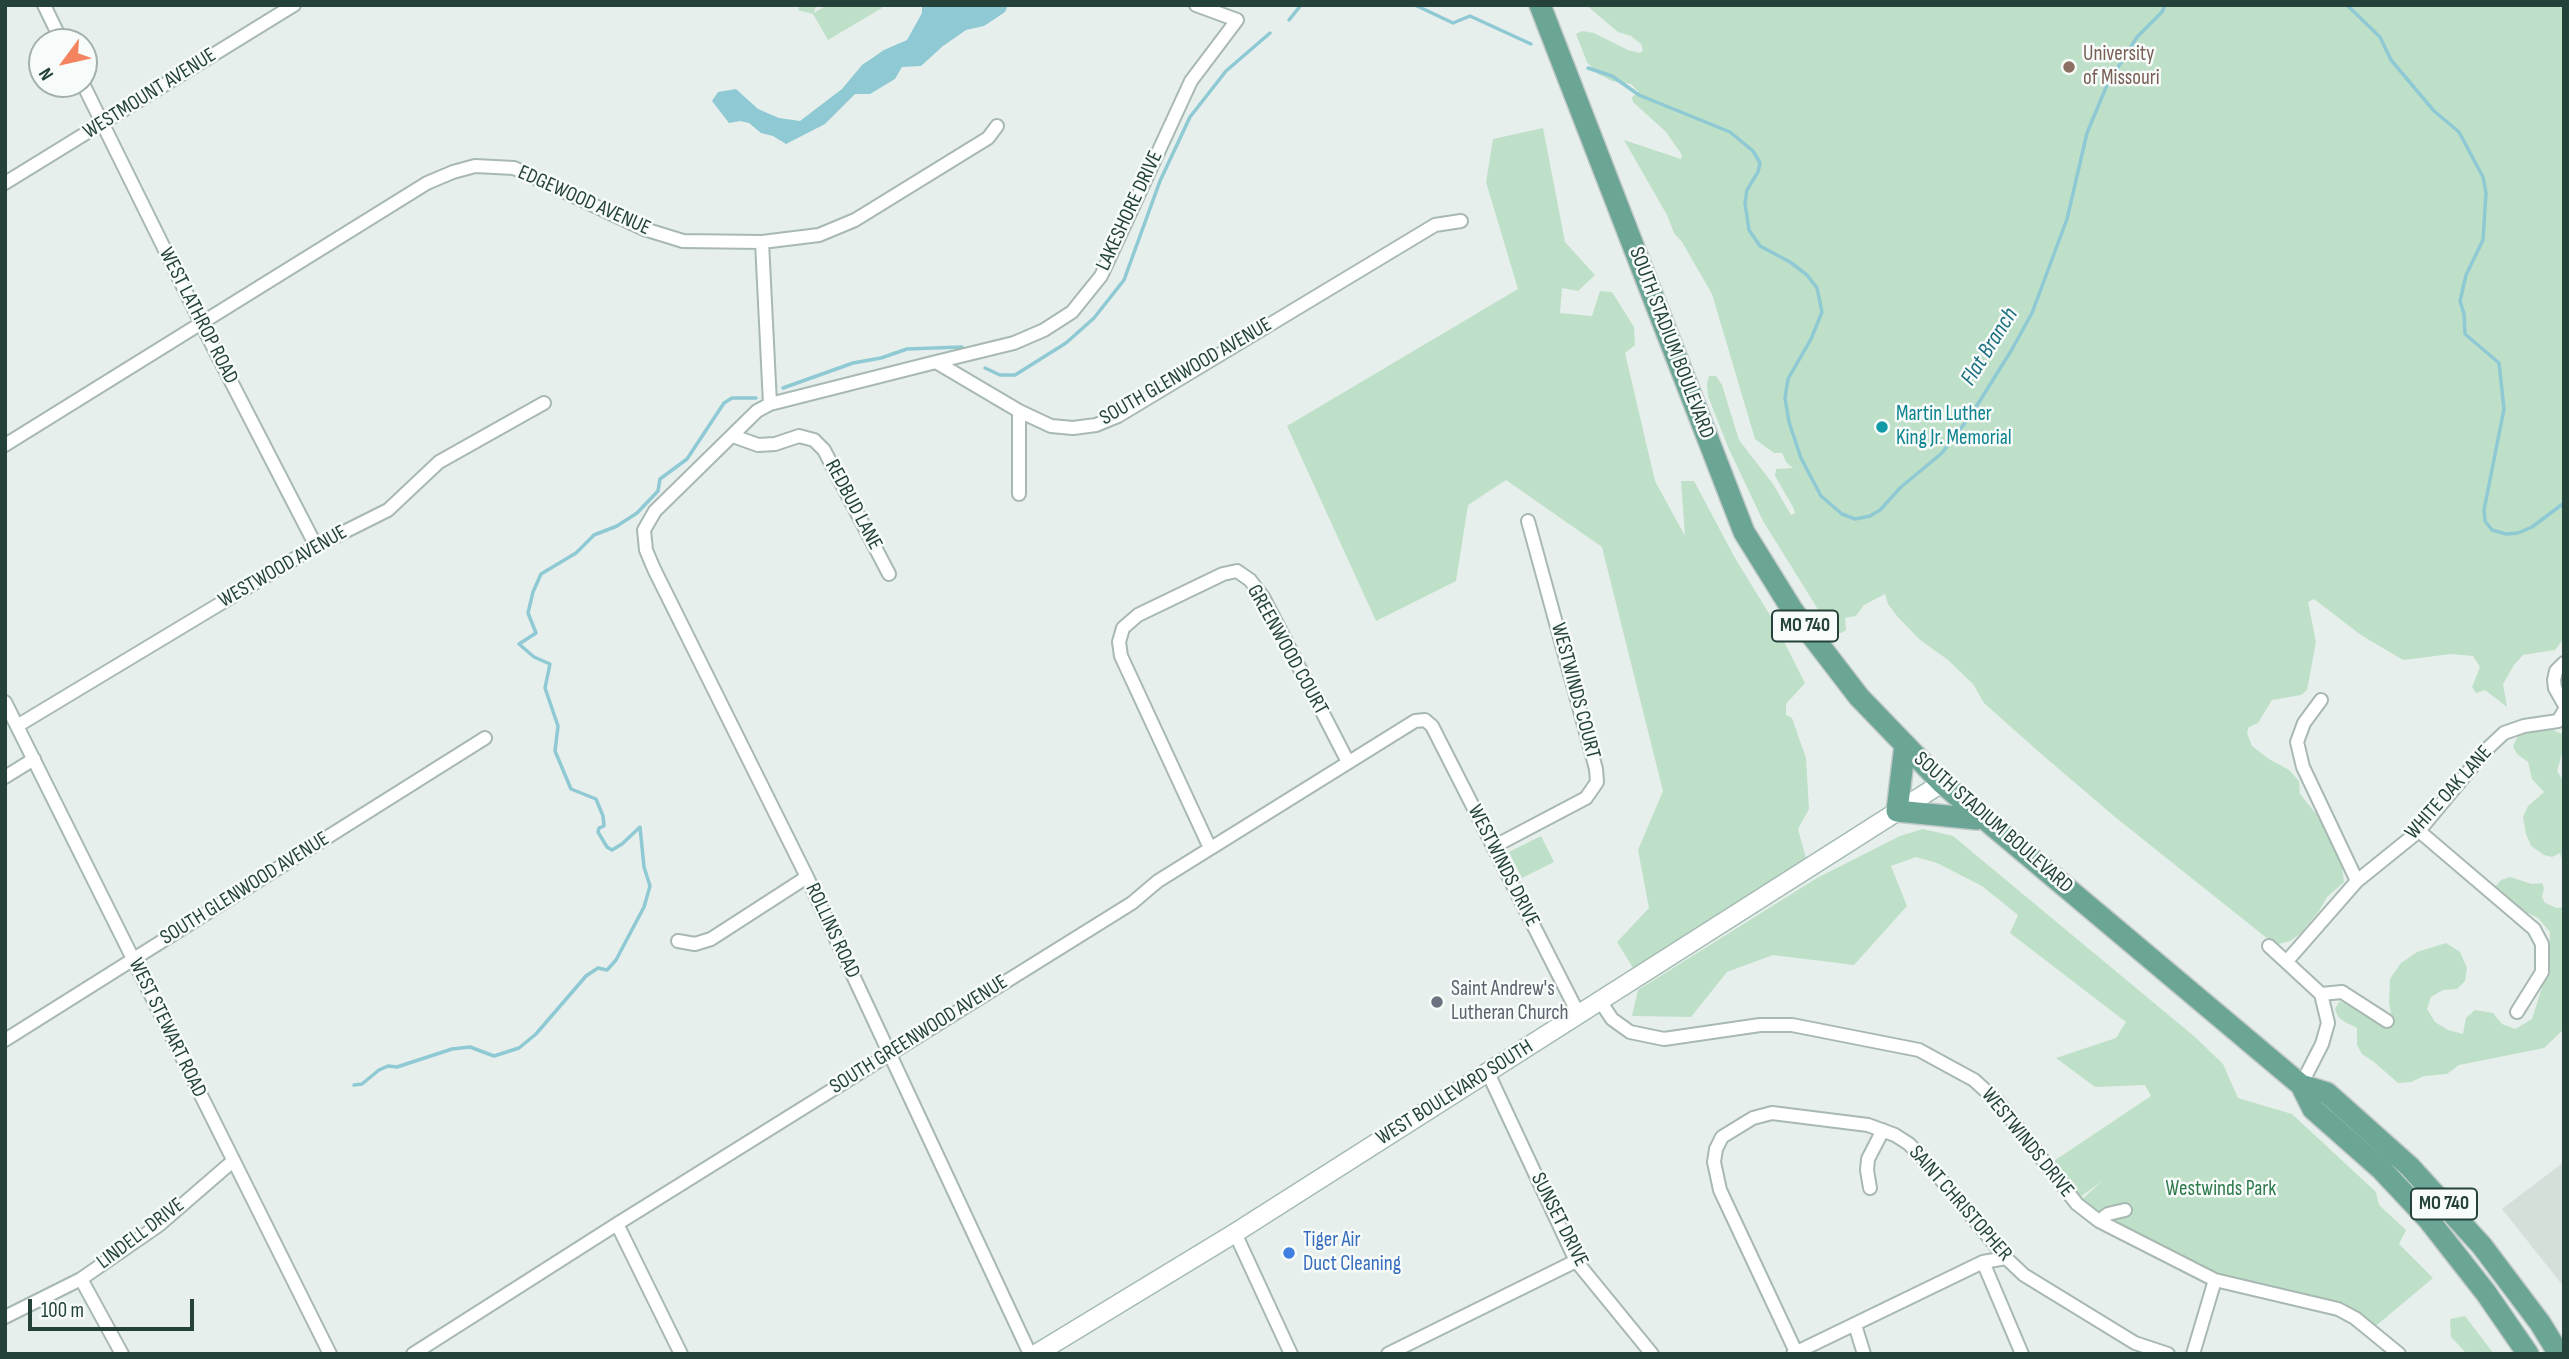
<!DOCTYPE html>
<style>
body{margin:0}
#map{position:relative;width:2569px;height:1359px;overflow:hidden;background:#e6efeb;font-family:"Sofia Sans Condensed",sans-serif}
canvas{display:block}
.frame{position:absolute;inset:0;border:7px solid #24423a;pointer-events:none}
.north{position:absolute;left:28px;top:28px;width:70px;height:70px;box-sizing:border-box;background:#f7fbf9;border:2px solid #a3b1ad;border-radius:50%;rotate:237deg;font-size:19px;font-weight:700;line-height:28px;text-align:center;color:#24423a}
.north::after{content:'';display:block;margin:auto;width:24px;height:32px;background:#f4845f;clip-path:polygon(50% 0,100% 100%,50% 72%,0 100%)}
.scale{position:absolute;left:28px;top:1299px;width:166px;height:32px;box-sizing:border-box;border:4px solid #24423a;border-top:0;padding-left:9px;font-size:21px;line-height:24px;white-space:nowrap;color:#24423a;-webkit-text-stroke:5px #f7fbf9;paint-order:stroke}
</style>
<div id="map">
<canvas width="2569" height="1359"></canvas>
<div class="frame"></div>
<div class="north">N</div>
<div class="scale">100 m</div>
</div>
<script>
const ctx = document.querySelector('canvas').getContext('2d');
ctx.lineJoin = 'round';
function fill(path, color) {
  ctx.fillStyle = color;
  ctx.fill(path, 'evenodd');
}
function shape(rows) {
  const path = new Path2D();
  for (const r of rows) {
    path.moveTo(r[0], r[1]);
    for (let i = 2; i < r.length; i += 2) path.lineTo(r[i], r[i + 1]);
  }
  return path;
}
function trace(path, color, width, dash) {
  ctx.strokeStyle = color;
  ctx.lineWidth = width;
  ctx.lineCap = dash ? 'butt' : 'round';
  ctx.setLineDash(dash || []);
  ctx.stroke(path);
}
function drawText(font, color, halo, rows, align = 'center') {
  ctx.font = font + ' "Sofia Sans Condensed",sans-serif';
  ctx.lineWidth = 5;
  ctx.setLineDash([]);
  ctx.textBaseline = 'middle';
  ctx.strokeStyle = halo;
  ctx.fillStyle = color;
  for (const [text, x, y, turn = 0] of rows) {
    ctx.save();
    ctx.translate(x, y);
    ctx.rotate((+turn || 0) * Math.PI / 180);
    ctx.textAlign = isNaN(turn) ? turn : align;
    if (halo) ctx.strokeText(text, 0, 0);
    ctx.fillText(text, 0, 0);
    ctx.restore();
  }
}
const built = shape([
 [2564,1162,2564,1287,2502,1209]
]);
const green = shape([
 [800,5,816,5,814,13,827,5,881,5,882,8,828,40,813,14,798,10],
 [1586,5,2564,5,2564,638,2555,650,2523,655,2514,665,2503,684,2507,707,2485,690,2476,693,2472,687,2480,667,2473,656,2451,654,2403,660,2361,635,2314,599,2308,602,2316,642,2307,690,2301,695,2272,700,2258,723,2249,727,2247,733,2252,746,2269,759,2289,770,2299,781,2300,794,2321,820,2342,867,2344,882,2327,897,2319,911,2301,933,2290,941,2279,944,2268,939,2115,817,2039,752,1984,703,1973,684,1948,660,1919,639,1897,616,1888,604,1885,594,1864,605,1856,616,1845,618,1846,630,1841,633,1836,633,1824,619,1763,521,1728,447,1708,396,1707,384,1709,376,1716,376,1722,385,1739,440,1773,484,1791,515,1795,513,1793,507,1775,476,1776,469,1793,468,1786,462,1782,453,1774,453,1755,439,1712,294,1682,242,1674,233,1667,215,1624,140,1681,159,1682,155,1666,132,1633,102,1632,97,1639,92,1631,84,1612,81,1598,74,1587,62,1576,34,1582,31,1594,33,1628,50,1640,53,1643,50,1641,44,1631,36,1618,32],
 [1543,128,1565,242,1595,275,1578,291,1562,288,1560,313,1592,316,1600,291,1612,292,1634,327,1635,345,1625,353,1655,481,1685,536,1681,481,1694,481,1735,558,1773,620,1805,683,1786,704,1786,715,1792,718,1806,758,1809,809,1798,829,1806,858,1633,968,1617,942,1649,908,1638,850,1663,791,1602,547,1506,480,1468,505,1456,581,1376,621,1287,426,1518,289,1486,182,1493,139],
 [2540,729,2553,730,2562,734,2564,747,2557,771,2562,779,2564,798,2564,868,2560,853,2552,857,2544,855,2531,846,2526,834,2523,817,2528,806,2544,792,2532,779,2528,762,2517,754,2513,746,2519,734],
 [1923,829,1953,836,2195,1037,2223,1064,2238,1098,2292,1114,2376,1192,2379,1205,2406,1230,2399,1244,2433,1278,2371,1330,2355,1318,2215,1280,2077,1204,2102,1181,2079,1198,2051,1163,2151,1096,2145,1085,2095,1087,2056,1058,2116,1038,2126,1022,2010,933,2018,915,1982,886,1937,863,1916,857,1891,866,1907,906,1854,965,1773,955,1727,972,1691,1017,1632,1016,1638,990,1817,878,1900,836],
 [1541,836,1554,862,1522,878,1509,852],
 [2510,877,2532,884,2542,883,2544,888,2542,897,2545,903,2557,908,2564,907,2564,1029,2544,1048,2459,1065,2447,1074,2424,1076,2411,1082,2398,1083,2374,1062,2362,1054,2357,1045,2357,1028,2345,1022,2338,1017,2335,1009,2339,1002,2349,1003,2389,1027,2392,1018,2389,1003,2390,979,2401,963,2417,952,2446,943,2460,952,2467,968,2465,981,2457,989,2443,990,2431,997,2427,1009,2435,1022,2448,1030,2463,1034,2466,1018,2475,1010,2493,1013,2502,1024,2515,1029,2532,1019,2549,965,2550,932,2538,918,2508,903,2502,898,2495,887,2501,880],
 [2465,1316,2494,1354,2467,1354,2451,1337,2450,1319]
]);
const water = shape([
 [922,5,1008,5,1005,12,984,26,966,30,943,46,921,66,902,67,895,79,870,94,855,94,825,124,786,144,773,136,761,133,749,123,740,121,729,123,712,101,718,92,736,89,758,109,779,118,800,121,842,89,862,65,884,50,907,40,922,13]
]);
const stream = shape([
 [1415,5,1453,23,1470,16,1531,44],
 [2347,5,2380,37,2391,60,2434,111,2459,132,2483,177,2486,193,2483,240,2466,275,2460,301,2464,314,2465,334,2499,363,2504,409,2484,510,2485,521,2492,530,2506,534,2518,533,2532,527,2564,503],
 [1289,20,1301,5],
 [1588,68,1612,76,1639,95,1730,132,1753,151,1760,163,1758,172,1747,190,1745,203,1749,230,1760,246,1790,262,1807,275,1817,288,1822,312,1811,339,1788,379,1785,398,1789,422,1801,458,1821,496,1842,514,1855,519,1870,516,1880,510,1901,487,1942,453,1971,415,2011,351,2032,313,2067,219,2087,133,2107,85,2137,37,2162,12,2165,5],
 [985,368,1000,375,1015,375,1066,343,1094,318,1124,280,1160,181,1190,117,1226,71,1270,33],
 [783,388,853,363,881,358,907,349,962,347],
 [354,1085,362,1084,379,1070,388,1066,397,1067,452,1049,470,1047,494,1056,519,1048,536,1034,586,976,598,968,607,970,616,960,644,907,650,886,644,867,640,827,622,844,612,850,607,847,598,832,599,828,604,826,603,816,596,799,571,789,555,751,558,726,545,688,550,664,534,657,519,644,536,633,528,613,533,592,541,574,576,553,594,535,617,526,637,513,658,491,660,479,687,459,724,403,732,398,756,398]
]);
const street = shape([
 [44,5,62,42],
 [83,84,205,331,316,546],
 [5,183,294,5],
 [762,242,770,404],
 [936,362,1014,343,1044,330,1072,312,1101,276,1191,81,1237,20,1196,5],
 [1019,411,1019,494],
 [733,436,758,445,775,444,799,436,814,440,824,450,889,574],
 [5,445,427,183,453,172,475,166,514,168,644,229,683,241,762,242,819,235,855,220,988,138,997,126],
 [2564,663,2556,671,2554,680,2555,688,2564,704],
 [2321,700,2304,723,2297,742,2303,767,2357,881],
 [5,702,330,1354],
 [17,726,316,546,388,510,439,462,544,403],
 [5,777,34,759],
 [2419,831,2534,929,2542,944,2542,972,2517,1012],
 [1493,847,1586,798,1597,782,1596,769,1528,521],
 [1210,848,1121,656,1119,642,1123,628,1138,615,1223,574,1237,571,1250,580,1263,597,1348,762],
 [678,941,695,944,711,939,807,877],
 [2269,946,2321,994,2342,992,2387,1021],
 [2287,961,2357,881,2419,831,2487,749,2504,733,2524,726,2558,721,2564,711],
 [1600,1001,1612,1019,1630,1032,1664,1039,1760,1025,1792,1025,1919,1050,1974,1080,1997,1101,2077,1204,2099,1221,2215,1280,2338,1309,2355,1318,2399,1354],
 [5,1040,485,738],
 [1488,1073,1576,1261,1652,1354],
 [2301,1085,2322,1044,2328,1023,2321,994],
 [1870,1188,1867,1170,1868,1159,1883,1130],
 [2099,1221,2108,1214,2125,1210],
 [617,1224,681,1354],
 [1235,1233,1291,1354],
 [1983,1262,2022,1354],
 [81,1279,122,1354],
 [5,1317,81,1279,159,1225,233,1161],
 [1855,1325,1864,1354],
 [1796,1352,1720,1190,1714,1162,1716,1149,1722,1137,1753,1118,1772,1113,1868,1125,1895,1135,1909,1144,1929,1165,2006,1258,2024,1275,2135,1343,2168,1354],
 [413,1354,617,1224,1132,903,1158,881,1415,721,1425,720,1432,726,1579,1015],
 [1030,1354,807,877,654,569,646,550,644,530,655,511,757,411,770,404,936,362,1019,411,1051,426,1073,428,1096,425,1118,416,1435,225,1461,221],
 [1388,1354,1576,1261],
 [1793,1354,1983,1262,2006,1258],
 [2193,1354,2215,1280]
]);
const secondary = shape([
 [1036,1354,1235,1233,1942,783]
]);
const primary = shape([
 [1540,5,1744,532,1793,611,1859,697,1942,783,2301,1085,2327,1093,2410,1167,2482,1246,2540,1323,2559,1354],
 [1905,745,1897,811,1977,819,1982,817],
 [2301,1085,2313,1109,2382,1170,2428,1219,2486,1293,2528,1354]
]);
const markers = [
 [2069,67,7,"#8d6e63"],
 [1882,427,7,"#0f9aa8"],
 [1437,1002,7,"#6b7280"],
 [1289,1253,7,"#3f7fe0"]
];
const shields = [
 [1805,626,66],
 [2444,1204,66]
];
const shieldNames = [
 ["MO 740",1805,626],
 ["MO 740",2444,1204]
];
const educationNames = [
 ["University",2083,55],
 ["of Missouri",2083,79]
];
const streetNames = [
 ["WESTMOUNT AVENUE",150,94,-32],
 ["EDGEWOOD AVENUE",584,201,24],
 ["LAKESHORE DRIVE",1130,211,-65],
 ["WEST LATHROP ROAD",198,316,63],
 ["SOUTH STADIUM BOULEVARD",1671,343,69],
 ["SOUTH GLENWOOD AVENUE",1186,372,-30],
 ["REDBUD LANE",853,505,62],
 ["WESTWOOD AVENUE",283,567,-30],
 ["GREENWOOD COURT",1287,650,61],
 ["WESTWINDS COURT",1575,691,75],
 ["WHITE OAK LANE",2449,793,-48],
 ["SOUTH STADIUM BOULEVARD",1993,823,41],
 ["WESTWINDS DRIVE",1503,866,63],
 ["SOUTH GLENWOOD AVENUE",245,889,-32],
 ["ROLLINS ROAD",832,931,65],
 ["WEST STEWART ROAD",167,1028,64],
 ["SOUTH GREENWOOD AVENUE",919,1035,-32],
 ["WEST BOULEVARD SOUTH",1455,1093,-32],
 ["WESTWINDS DRIVE",2027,1143,51],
 ["SAINT CHRISTOPHER",1960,1204,49],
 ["SUNSET DRIVE",1559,1220,63],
 ["LINDELL DRIVE",141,1234,-37]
];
const cultureNames = [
 ["Martin Luther",1896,415],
 ["King Jr. Memorial",1896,439]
];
const worshipNames = [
 ["Saint Andrew's",1451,990],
 ["Lutheran Church",1451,1014]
];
const parkNames = [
 ["Westwinds Park",2221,1190]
];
const shopNames = [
 ["Tiger Air",1303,1241],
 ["Duct Cleaning",1303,1265]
];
const waterNames = [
 ["Flat Branch",1990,347,-58]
];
fill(built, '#d4dfda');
fill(green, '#bfe0c8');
fill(water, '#8ec9d4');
trace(stream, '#8ec9d4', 3.5);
trace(street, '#a8b8b2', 16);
trace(secondary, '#a4bbb3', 21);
trace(primary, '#c2cac8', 24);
trace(street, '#fff', 12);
trace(secondary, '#fff', 18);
trace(primary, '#6aa596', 21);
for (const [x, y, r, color] of markers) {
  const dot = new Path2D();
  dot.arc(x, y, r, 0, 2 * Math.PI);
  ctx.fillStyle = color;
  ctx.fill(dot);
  trace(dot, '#f7fbf9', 2.5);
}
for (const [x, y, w] of shields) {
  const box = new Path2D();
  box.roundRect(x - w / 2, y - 15.5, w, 31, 5);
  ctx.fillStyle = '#f7fbf9';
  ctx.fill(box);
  trace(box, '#24423a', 2);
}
drawText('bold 19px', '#24423a', null, shieldNames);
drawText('21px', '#785e54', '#f7fbf9', educationNames, 'left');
drawText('21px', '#24423a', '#f7fbf9', streetNames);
drawText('21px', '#0d838f', '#f7fbf9', cultureNames, 'left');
drawText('21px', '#5b616d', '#f7fbf9', worshipNames, 'left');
drawText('21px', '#2d7a4b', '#f7fbf9', parkNames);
drawText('21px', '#366cbe', '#f7fbf9', shopNames, 'left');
drawText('italic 23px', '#1c6f80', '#f7fbf9', waterNames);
</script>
